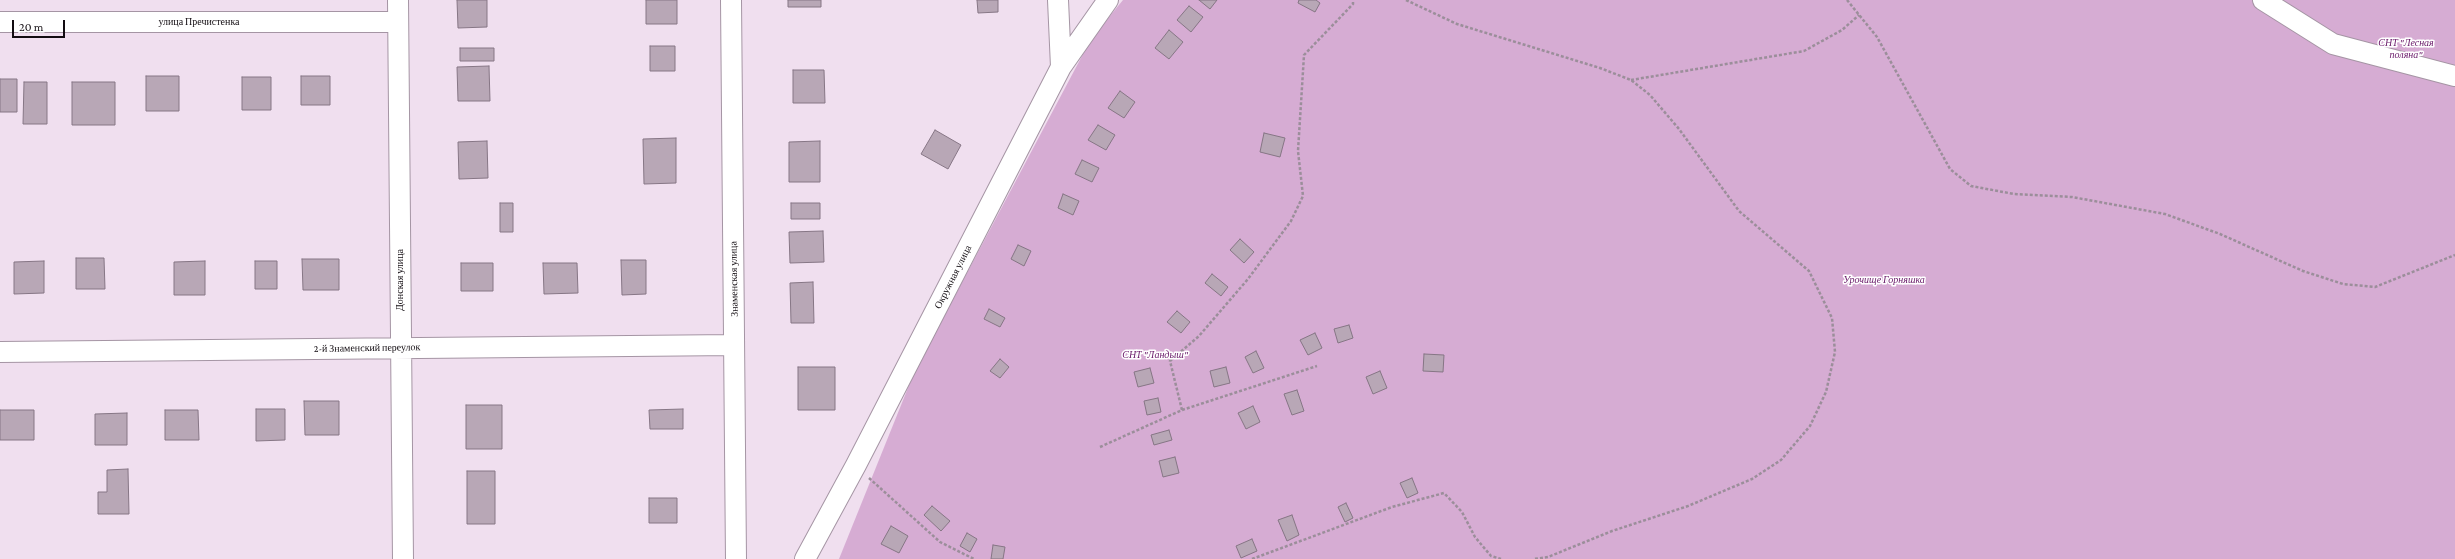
<!DOCTYPE html>
<meta charset="utf-8">
<style>
body{margin:0}
#map{position:relative;width:2455px;height:559px;overflow:hidden;background:#f0dfef;font-family:"Crimson Pro",serif}
canvas{display:block}
.scale{position:absolute;left:12px;top:20px;width:53px;height:18px;box-sizing:border-box;border:2px solid #120c11;border-top:0;padding-left:5px;font-size:12px;line-height:14px;white-space:nowrap;color:#120c11;-webkit-text-stroke:3px #fff;paint-order:stroke}
</style>
<div id="map">
<canvas width="2455" height="559"></canvas>
<div class="scale">20 m</div>
</div>
<script>
const ctx = document.querySelector('canvas').getContext('2d');
ctx.lineJoin = 'round';
function fill(path, color) {
  ctx.fillStyle = color;
  ctx.fill(path, 'evenodd');
}
function shape(rows) {
  const path = new Path2D();
  for (const r of rows) {
    path.moveTo(r[0], r[1]);
    for (let i = 2; i < r.length; i += 2) path.lineTo(r[i], r[i + 1]);
  }
  return path;
}
function trace(path, color, width, dash) {
  ctx.strokeStyle = color;
  ctx.lineWidth = width;
  ctx.lineCap = dash ? 'butt' : 'round';
  ctx.setLineDash(dash || []);
  ctx.stroke(path);
}
function drawText(font, color, halo, rows, align = 'center') {
  ctx.font = font + ' "Crimson Pro",serif';
  ctx.lineWidth = 3;
  ctx.setLineDash([]);
  ctx.textBaseline = 'middle';
  ctx.strokeStyle = halo;
  ctx.fillStyle = color;
  for (const [text, x, y, turn = 0] of rows) {
    ctx.save();
    ctx.translate(x, y);
    ctx.rotate((+turn || 0) * Math.PI / 180);
    ctx.textAlign = isNaN(turn) ? turn : align;
    if (halo) ctx.strokeText(text, 0, 0);
    ctx.fillText(text, 0, 0);
    ctx.restore();
  }
}
const green = shape([
 [1123,0,2455,0,2455,559,839,559,914,373,1091,39]
]);
const building = shape([
 [457,0,487,0,487,27,458,28,457,0],
 [646,0,677,0,677,24,646,24,646,0],
 [788,0,821,0,821,7,788,7,788,0],
 [977,0,998,0,998,12,978,13,977,0],
 [1199,0,1217,0,1210,9,1199,0],
 [1299,0,1316,0,1320,3,1315,12,1298,3,1299,0],
 [1189,6,1203,17,1191,32,1177,20,1189,6],
 [1169,30,1183,42,1169,59,1155,48,1169,30],
 [650,46,675,46,675,71,650,71,650,46],
 [460,48,494,48,494,61,460,61,460,48],
 [489,66,490,101,458,101,457,67,489,66],
 [793,70,824,70,825,103,793,103,793,70],
 [146,76,179,76,179,111,146,111,146,76],
 [301,76,330,76,330,105,301,105,301,76],
 [242,77,271,77,271,110,242,110,242,77],
 [0,79,17,79,17,112,0,112,0,79],
 [24,82,47,82,47,124,23,124,24,82],
 [72,82,115,82,115,125,72,125,72,82],
 [1120,91,1135,102,1124,118,1108,108,1120,91],
 [1098,125,1115,135,1106,150,1088,140,1098,125],
 [935,130,961,145,948,169,921,154,935,130],
 [1264,133,1285,138,1280,157,1260,152,1264,133],
 [676,138,676,183,644,184,643,139,676,138],
 [487,141,488,178,459,179,458,142,487,141],
 [820,141,820,182,789,182,789,142,820,141],
 [1082,160,1099,168,1092,182,1075,174,1082,160],
 [1063,194,1079,201,1073,215,1058,208,1063,194],
 [500,203,513,203,513,232,500,232,500,203],
 [791,203,820,203,820,219,791,219,791,203],
 [823,231,824,262,790,263,789,232,823,231],
 [1240,239,1254,252,1244,263,1230,250,1240,239],
 [1018,245,1031,251,1024,266,1011,259,1018,245],
 [76,258,104,258,105,289,76,289,76,258],
 [302,259,339,259,339,290,303,290,302,259],
 [621,260,646,260,646,294,622,295,621,260],
 [44,261,44,293,14,294,14,262,44,261],
 [205,261,205,295,174,295,174,262,205,261],
 [255,261,277,261,277,289,255,289,255,261],
 [461,263,493,263,493,291,461,291,461,263],
 [543,263,577,263,578,293,544,294,543,263],
 [1212,274,1228,287,1221,296,1205,283,1212,274],
 [813,282,814,323,791,323,790,283,813,282],
 [989,309,1005,318,1000,327,984,319,989,309],
 [1177,311,1190,322,1181,333,1167,322,1177,311],
 [1349,325,1353,338,1338,343,1334,329,1349,325],
 [1315,333,1322,348,1308,355,1300,340,1315,333],
 [1256,351,1264,368,1253,373,1245,357,1256,351],
 [1424,354,1444,355,1443,372,1423,371,1424,354],
 [1000,359,1009,367,1000,378,990,371,1000,359],
 [798,367,835,367,835,410,798,410,798,367],
 [1226,367,1230,383,1214,387,1210,371,1226,367],
 [1150,368,1154,383,1138,387,1134,372,1150,368],
 [1380,371,1387,388,1373,394,1366,377,1380,371],
 [1297,390,1304,411,1292,415,1284,394,1297,390],
 [1158,398,1161,412,1147,415,1144,401,1158,398],
 [304,401,339,401,339,435,305,435,304,401],
 [466,405,502,405,502,449,466,449,466,405],
 [1253,406,1260,422,1246,429,1238,413,1253,406],
 [256,409,285,409,285,440,256,441,256,409],
 [683,409,683,429,650,429,649,410,683,409],
 [0,410,34,410,34,440,0,440,0,410],
 [165,410,198,410,199,440,165,440,165,410],
 [127,413,127,445,95,445,95,414,127,413],
 [1169,430,1172,440,1154,445,1151,435,1169,430],
 [1175,457,1179,473,1163,477,1159,461,1175,457],
 [128,469,129,514,98,514,98,492,107,492,107,470,128,469],
 [467,471,495,471,495,524,467,524,467,471],
 [1412,478,1418,493,1407,498,1400,483,1412,478],
 [649,498,677,498,677,523,649,523,649,498],
 [1346,503,1353,518,1345,522,1338,507,1346,503],
 [932,506,950,521,941,531,924,515,932,506],
 [1292,515,1299,535,1287,541,1278,520,1292,515],
 [891,526,908,536,899,553,881,544,891,526],
 [967,533,977,539,970,552,960,546,967,533],
 [1252,539,1257,551,1241,558,1236,546,1252,539],
 [993,545,1005,547,1003,559,991,559,993,545]
]);
const path = shape([
 [1406,0,1457,24,1600,68,1631,80,1650,95,1679,129,1739,211,1809,271,1832,318,1835,352,1826,392,1810,426,1781,460,1752,479,1688,506,1612,531,1548,557,1534,559],
 [1847,0,1877,37,1950,169,1971,186,2014,194,2072,197,2165,214,2220,234,2303,271,2343,284,2375,287,2455,255],
 [1631,80,1804,51,1842,30,1859,15],
 [1182,410,1170,361,1199,336,1248,279,1291,221,1303,196,1298,151,1304,55,1353,4,1353,0],
 [1100,447,1182,410,1317,366],
 [869,478,940,542,974,559],
 [1252,559,1392,507,1444,493,1462,512,1475,537,1491,556,1501,559]
]);
const minor = shape([
 [398,0,403,559],
 [731,0,736,559],
 [1058,0,1061,67],
 [2263,0,2333,44,2455,76],
 [0,22,398,22],
 [0,352,734,345],
 [805,559,856,465,1061,67,1108,0]
]);
const streetNames = [
 ["улица Пречистенка",199,22],
 ["Окружная улица",953,277,-63],
 ["Знаменская улица",734,279,-91],
 ["Донская улица",400,280,-90],
 ["2-й Знаменский переулок",367,348,-1]
];
const parkNames = [
 ["СНТ \"Лесная",2406,43],
 ["поляна\"",2406,55],
 ["Урочище Горняшка",1884,280],
 ["СНТ \"Ландыш\"",1155,355]
];
fill(green, '#d6acd3');
fill(building, '#b8a7b6');
trace(building, '#867685', 1);
trace(minor, '#a595a4', 22);
trace(path, '#9b8e9a', 2.5, [3, 2]);
trace(minor, '#fff', 20);
drawText('10px', '#120c11', '#fff', streetNames);
drawText('italic 10px', '#681868', '#fff', parkNames);
</script>
